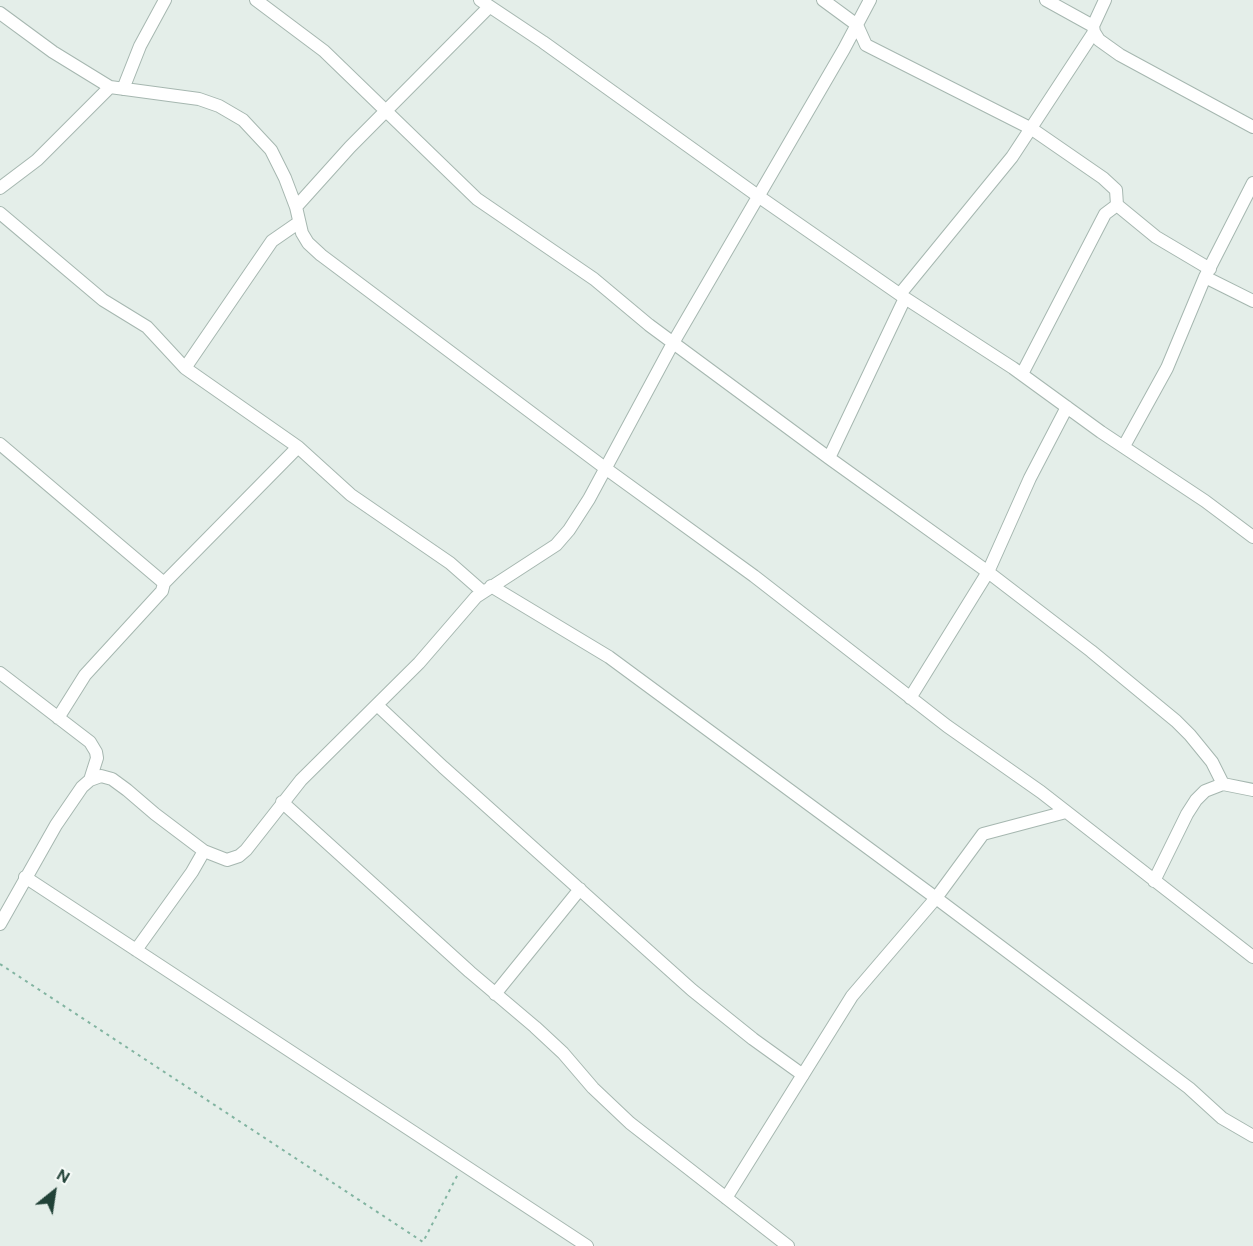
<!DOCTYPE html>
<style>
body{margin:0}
#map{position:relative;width:1253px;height:1246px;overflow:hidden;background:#e4eee9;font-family:"DM Sans",sans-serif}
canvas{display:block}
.north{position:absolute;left:24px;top:1162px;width:60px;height:60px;-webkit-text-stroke:4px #f5faf7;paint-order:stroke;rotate:30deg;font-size:16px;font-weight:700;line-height:24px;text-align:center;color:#214237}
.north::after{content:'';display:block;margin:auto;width:21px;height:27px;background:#214237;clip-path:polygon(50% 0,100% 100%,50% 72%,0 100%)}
</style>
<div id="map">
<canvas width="1253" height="1246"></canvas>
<div class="north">N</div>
</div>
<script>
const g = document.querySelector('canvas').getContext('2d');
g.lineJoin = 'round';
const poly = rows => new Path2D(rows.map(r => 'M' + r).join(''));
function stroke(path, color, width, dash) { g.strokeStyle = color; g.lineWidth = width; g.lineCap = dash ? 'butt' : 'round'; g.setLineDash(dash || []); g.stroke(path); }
const path = poly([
 [0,964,423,1242,458,1174]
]);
const minor = poly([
 [256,0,324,51,477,199,594,279,649,325,829,458,988,572,1091,651,1176,721,1190,735,1212,762,1223,784],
 [480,0,543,42,758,196,905,298,1013,368,1101,432,1205,501,1253,537],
 [823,0,857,25,866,45,1032,129,1103,178,1116,190,1117,205,1156,237,1210,269],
 [1046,0,1093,26],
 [1105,0,1093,26,1094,32,1099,40,1120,55,1253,127],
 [0,13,53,52,110,87,199,99,219,106,243,120,271,150,285,178,296,207,302,233,308,243,321,255,605,468,754,576,947,726,1041,792,1253,957],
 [123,89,140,46,165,0],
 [0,188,37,160,110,87],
 [296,207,350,147,489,7],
 [0,213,103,300,147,327,185,368,272,241,298,223],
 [1205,277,1253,301],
 [900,294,1012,157,1094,32],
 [185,368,298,447,351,495,450,563,483,592],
 [1022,374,1105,214,1117,205],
 [0,444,164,583,162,591,85,675,58,718],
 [1124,446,1167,368,1205,277,1253,183],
 [829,458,905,298],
 [164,583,298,447],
 [491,586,609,657,936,898,1189,1088,1222,1118,1253,1136],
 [0,673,90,742,96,752,97,758,90,780],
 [910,698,988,572,1030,478,1067,407],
 [377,705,443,767,692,990,753,1039,803,1075],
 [282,802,470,972,535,1027,563,1053,593,1088,630,1123,788,1246],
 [25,877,587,1246],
 [1154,881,1187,814,1196,800,1205,791,1223,784,1253,790],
 [0,924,56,825,82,787,90,780,101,776,112,779,127,790,155,814,204,851,227,860,239,856,246,850,301,780,419,663,476,597,556,545,569,530,589,499,673,343,844,49,870,0],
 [136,950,192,872,204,851],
 [495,994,580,889],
 [726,1198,852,996,936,898,983,834,1066,812]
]);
stroke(minor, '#a6b7b0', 14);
stroke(path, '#82b4a1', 2, [3, 4.5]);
stroke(minor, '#fff', 12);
</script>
